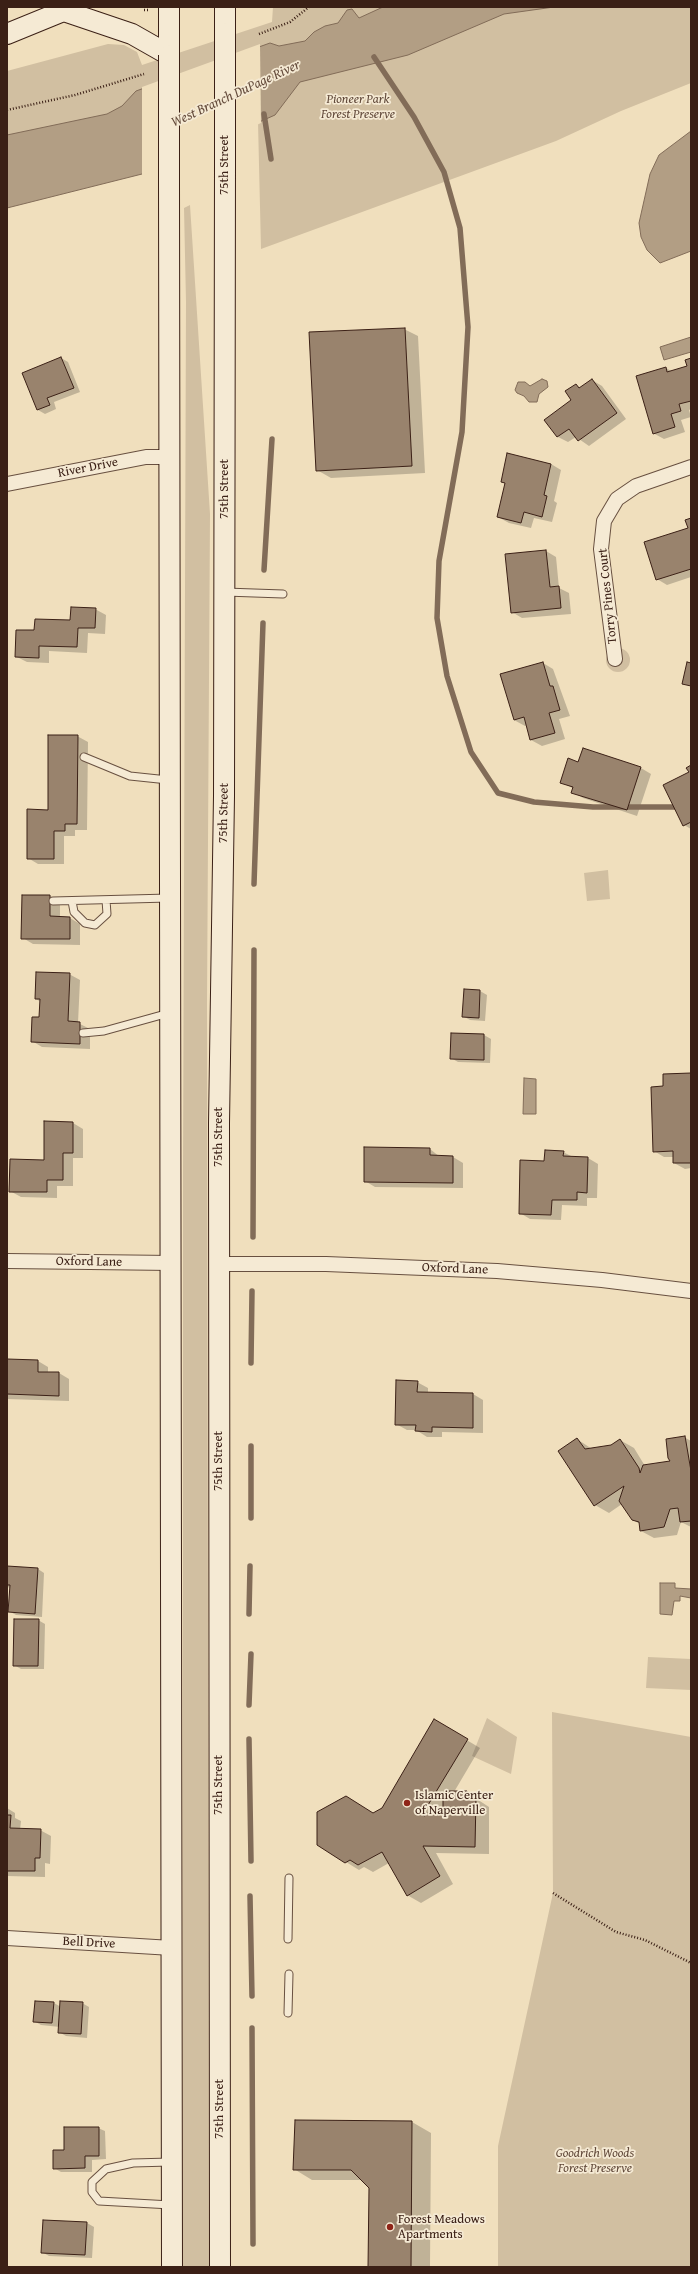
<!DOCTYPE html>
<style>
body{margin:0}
#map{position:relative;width:698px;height:2274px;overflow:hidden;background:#f0dfbd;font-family:"Gentium Book Plus",serif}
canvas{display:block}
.frame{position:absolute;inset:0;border:8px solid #3b2016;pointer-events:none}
</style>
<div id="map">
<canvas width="698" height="2274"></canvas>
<div class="frame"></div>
</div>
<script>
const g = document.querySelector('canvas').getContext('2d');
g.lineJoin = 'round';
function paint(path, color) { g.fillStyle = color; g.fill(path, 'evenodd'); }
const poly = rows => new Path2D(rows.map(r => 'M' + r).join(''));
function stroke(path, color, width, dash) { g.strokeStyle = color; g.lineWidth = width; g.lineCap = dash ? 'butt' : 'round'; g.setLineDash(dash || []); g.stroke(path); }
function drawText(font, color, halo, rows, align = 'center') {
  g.font = font + ' "Gentium Book Plus",serif'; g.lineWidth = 3.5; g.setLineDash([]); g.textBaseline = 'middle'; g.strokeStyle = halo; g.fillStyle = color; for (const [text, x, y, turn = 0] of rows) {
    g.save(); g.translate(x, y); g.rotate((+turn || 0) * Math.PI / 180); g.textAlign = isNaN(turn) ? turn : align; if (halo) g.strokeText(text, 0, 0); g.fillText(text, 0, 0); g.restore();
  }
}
const green = poly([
 [273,7,691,7,691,83,621,111,556,141,261,249,258,122,7,177,7,71,108,44,124,45,137,52,142,65,272,22],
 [190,205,210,514,207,1004,209,2267,183,2267,183,1166,186,302,184,208],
 '606 660a12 12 0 1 1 24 0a12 12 0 1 1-24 0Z',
 [608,870,610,899,587,901,584,873],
 [648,1657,691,1659,691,1690,646,1688],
 [552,1712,691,1737,691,2267,498,2267,498,2146,553,1893],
 [487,1718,517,1737,511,1774,472,1756]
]);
const water = poly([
 [383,7,554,7,504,14,408,55,300,82,275,115,142,174,7,208,7,135,107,114,122,106,136,91,270,43,279,46,305,41,314,32,325,26,338,23,347,10,352,9,359,18,383,7],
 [691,131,691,251,660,263,647,250,641,237,639,223,650,174,659,155,691,131],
 [691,337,691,352,664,360,660,347,691,337],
 [542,379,547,381,548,387,539,394,537,402,529,402,524,396,517,393,515,390,518,382,525,382,530,386,542,379],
 [524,1078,536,1079,536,1114,523,1114,524,1078],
 [660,1583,675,1583,675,1588,691,1589,691,1598,680,1596,680,1601,674,1601,672,1615,660,1614,660,1583]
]);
const pier = poly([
 [260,44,261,123,142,176,142,87]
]);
const shadow = poly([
 [404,329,418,336,425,473,331,478,317,470],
 [61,358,68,362,80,392,54,402,56,409,45,414,38,410,23,374],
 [691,359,691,409,689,410,691,417,681,420,685,432,664,439,653,433,666,368,671,371,689,367],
 [592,380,602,386,626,419,589,446,576,437,568,442,558,437,572,400,576,385,581,388],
 [508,454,551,464,561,470,554,501,557,503,552,522,534,518,531,528,509,523,498,517,506,484,502,481],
 [691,519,691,577,667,585,657,579,689,529],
 [546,551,556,557,559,588,569,593,571,614,522,618,512,612],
 [95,609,106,615,105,634,88,633,87,653,49,651,49,663,27,662,17,657,35,631,71,621],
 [543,663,553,669,570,716,559,719,565,739,542,746,531,740,527,725,525,726,514,720],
 [77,736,88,742,87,830,75,830,75,836,64,836,64,864,38,864,28,858],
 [579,763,641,768,651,774,637,816,583,798,573,792,574,789,561,782],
 [691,766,691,829,684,825],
 [50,896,60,902,60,918,70,918,80,924,80,945,33,944,23,938],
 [69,974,80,980,78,1023,90,1029,90,1049,42,1047,32,1041,40,1018,41,1002,36,999],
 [465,990,480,991,487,995,485,1021,470,1020,463,1016],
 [452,1034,484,1035,491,1039,490,1063,458,1062,451,1058],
 [691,1074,691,1168,685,1169,674,1163,674,1157,664,1157,654,1151,664,1087],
 [73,1123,83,1129,83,1158,73,1158,73,1186,57,1186,57,1198,21,1197,10,1191,45,1161],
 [430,1149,440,1157,453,1157,463,1163,463,1188,375,1187,365,1181],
 [563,1152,573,1157,588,1158,598,1164,597,1198,587,1198,587,1206,562,1205,561,1220,530,1219,520,1213],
 [7,1360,38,1361,48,1367,48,1373,59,1373,69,1379,69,1401,7,1399],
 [417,1382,428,1388,428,1393,473,1394,483,1400,483,1433,442,1432,442,1437,427,1437,416,1430,407,1430,396,1424],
 [684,1437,691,1441,691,1527,681,1522,677,1535,654,1538,641,1531,640,1524,633,1520,622,1504,609,1513,595,1505,577,1439,592,1449,611,1446,620,1440,634,1448,645,1466,672,1461],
 [7,1567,38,1569,44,1573,42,1617,16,1615,9,1611,11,1588,7,1587],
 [38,1620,45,1624,44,1669,21,1669,14,1665],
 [435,1721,480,1748,454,1792,466,1792,489,1807,489,1854,436,1853,453,1884,421,1903,407,1895,389,1863,373,1872,364,1867,359,1870,346,1862,374,1814,382,1809],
 [444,1809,444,1815,441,1815],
 [7,1808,15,1813,15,1818,21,1821,20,1830,40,1830,51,1836,50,1864,45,1863,45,1877,7,1876],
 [54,2003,61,2007,82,2003,89,2007,87,2038,66,2036,59,2032,60,2027,41,2025,34,2021],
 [412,2122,431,2133,430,2267,369,2267,370,2187,363,2180,312,2180,294,2169],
 [98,2128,105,2131,106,2159,92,2160,92,2172,61,2172,54,2168,65,2151],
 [87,2223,94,2227,92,2258,49,2256,42,2252]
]);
const stream = poly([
 [374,57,414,117,444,172,460,228,468,327,462,432,439,561,437,618,447,676,471,752,498,793,534,802,593,807,691,807],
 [264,114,271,159],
 [264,570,272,439],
 [254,884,263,623],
 [253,1237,254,950],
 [251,1363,252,1291],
 [251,1518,251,1446],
 [249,1614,250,1566],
 [249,1705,251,1654],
 [249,1739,251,1861],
 [250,1896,252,1996],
 [252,2028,253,2244]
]);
const building = poly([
 [405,328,412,466,316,471,309,332,405,328],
 [61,357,74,388,47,398,50,405,37,410,22,373,61,357],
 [691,358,691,401,679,404,681,411,671,414,675,427,653,434,636,376,666,367,667,372,687,366,685,360,691,358],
 [592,379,617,413,578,441,569,429,557,437,544,420,571,400,565,391,576,384,579,388,592,379],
 [507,453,551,464,544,495,547,496,542,517,524,512,521,523,497,517,505,483,501,482,507,453],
 [691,518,691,569,656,580,644,542,688,528,685,520,691,518],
 [546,550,550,587,559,586,561,608,511,613,505,554,546,550],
 [71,607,96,608,95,628,78,628,77,647,39,646,39,658,15,657,16,630,34,630,35,619,70,620,71,607],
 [543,662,550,686,553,686,560,710,549,713,555,733,530,740,524,717,514,720,500,674,543,662],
 [687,662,691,663,691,686,682,684,687,662],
 [48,735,78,735,77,824,65,824,65,831,54,831,54,859,27,859,27,809,48,810,48,735],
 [583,748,641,767,627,810,571,793,573,787,560,783,568,758,578,762,583,748],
 [691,765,691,822,683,826,663,785,689,772,686,768,691,765],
 [22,895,50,895,50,916,70,917,70,939,21,939,22,895],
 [36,972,70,973,68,1021,80,1022,80,1044,31,1042,32,1017,39,1017,40,999,35,999,36,972],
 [464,989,480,990,479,1018,462,1017,464,989],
 [451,1033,484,1034,484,1060,450,1059,451,1033],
 [691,1073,691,1163,673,1163,673,1151,653,1152,651,1087,663,1086,663,1074,691,1073],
 [44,1121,73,1122,73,1153,63,1153,63,1180,47,1180,47,1192,9,1192,10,1159,44,1160,44,1121],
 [364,1147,430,1148,430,1155,453,1156,453,1183,364,1182,364,1147],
 [545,1150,564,1151,563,1156,588,1157,587,1193,577,1192,577,1200,552,1200,551,1215,519,1214,520,1160,544,1161,545,1150],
 [7,1359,38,1360,38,1372,59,1372,59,1396,7,1394,7,1359],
 [396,1380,418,1381,417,1392,473,1393,473,1428,432,1427,432,1432,415,1431,416,1425,395,1425,396,1380],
 [685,1436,691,1471,691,1521,680,1522,678,1508,670,1509,664,1527,640,1531,639,1522,632,1520,619,1501,624,1486,594,1506,558,1451,577,1438,585,1449,611,1445,620,1439,639,1468,640,1473,643,1465,670,1461,668,1458,666,1439,685,1436],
 [7,1566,38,1568,35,1614,8,1612,10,1585,7,1585,7,1566],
 [14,1619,39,1619,38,1666,13,1666,14,1619],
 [434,1719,468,1739,422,1815,425,1816,425,1813,443,1814,443,1798,448,1798,448,1791,467,1791,466,1798,476,1798,475,1847,423,1846,440,1876,407,1896,382,1852,358,1865,350,1860,345,1863,317,1845,317,1812,346,1796,373,1813,382,1808,434,1719],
 [7,1815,11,1815,10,1828,41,1829,40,1858,35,1858,35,1871,7,1871,7,1815],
 [35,2001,54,2002,52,2023,33,2022,35,2001],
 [60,2001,83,2002,81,2034,58,2033,60,2001],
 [295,2120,412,2121,411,2267,368,2267,369,2188,351,2170,293,2170,295,2120],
 [64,2127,99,2127,99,2156,85,2156,85,2168,53,2169,53,2150,64,2150,64,2127],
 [43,2220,87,2222,85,2255,41,2253,43,2220]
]);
const path = poly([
 [144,10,150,10],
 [259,34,290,22,309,7],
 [7,110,75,95,144,74],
 [553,1893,616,1932,645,1940,691,1963]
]);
const service = poly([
 [225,592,283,594],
 [84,757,130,776,168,780],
 [53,901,169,898],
 [72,901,74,912,85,923,95,925,107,914,106,900],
 [83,1033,104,1031,169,1013],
 [288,1939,289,1878],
 [288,2013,289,1974],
 [170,2162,133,2163,106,2169,92,2182,92,2192,99,2201,171,2205]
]);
const minor = poly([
 [7,484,146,457,169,457],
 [615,659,601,549,604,521,617,499,636,486,691,467],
 [7,1261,172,1263],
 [219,1264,326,1264,497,1271,602,1280,691,1291],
 [7,1938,172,1948]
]);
const secondary = poly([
 [225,7,225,33],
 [64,11,132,34,169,55,169,7],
 [7,34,73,7],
 [169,183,172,2267],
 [220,2267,219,1123,224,796,225,165]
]);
const secondaryBridge = poly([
 [169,55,169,183],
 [225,165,225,33]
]);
const markers = [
 [407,1803,4,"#8f2418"],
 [390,2227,4,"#8f2418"]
];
const parkNames = [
 ["Pioneer Park",358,100],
 ["Forest Preserve",358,115],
 ["Goodrich Woods",595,2154],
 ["Forest Preserve",595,2169]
];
const streetNames = [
 ["75th Street",225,165,-90],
 ["River Drive",88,468,-11],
 ["75th Street",225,489,-90],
 ["Torry Pines Court",608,596,-96],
 ["75th Street",224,813,-89],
 ["75th Street",219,1137,-90],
 ["Oxford Lane",89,1262,1],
 ["Oxford Lane",455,1269,2],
 ["75th Street",219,1461,-90],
 ["75th Street",219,1785,-90],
 ["Bell Drive",89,1943,3],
 ["75th Street",220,2109,-90]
];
const poiNames = [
 ["Islamic Center",415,1796],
 ["of Naperville",415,1811],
 ["Forest Meadows",398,2220],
 ["Apartments",398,2235]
];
const waterNames = [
 ["West Branch DuPage River",236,94,-25]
];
paint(green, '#d1bfa1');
paint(water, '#b29e84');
stroke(water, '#826c58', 1);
paint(pier, '#f0dfbd');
paint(shadow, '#0003');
stroke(stream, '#826c58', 5.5);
paint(building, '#99836d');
stroke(building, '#3b2016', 1);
stroke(service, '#685040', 9);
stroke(minor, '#685040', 16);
stroke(secondary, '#3b2016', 22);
stroke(path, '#3b2016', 2.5, [1, 2]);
stroke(service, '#f5ead4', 7);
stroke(minor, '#f5ead4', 14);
stroke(secondary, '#f5ead4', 20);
stroke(secondaryBridge, '#3b2016', 22, []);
stroke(secondaryBridge, '#f5ead4', 20);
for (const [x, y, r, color] of markers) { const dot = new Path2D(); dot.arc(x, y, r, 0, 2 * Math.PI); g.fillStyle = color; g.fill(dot); stroke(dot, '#f5ead4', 1.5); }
drawText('italic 13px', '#604839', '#f5ead4', parkNames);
drawText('13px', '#3b2016', '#f5ead4', streetNames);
drawText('13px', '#3b2016', '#f5ead4', poiNames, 'left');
drawText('italic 14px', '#654c3c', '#f5ead4', waterNames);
</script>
